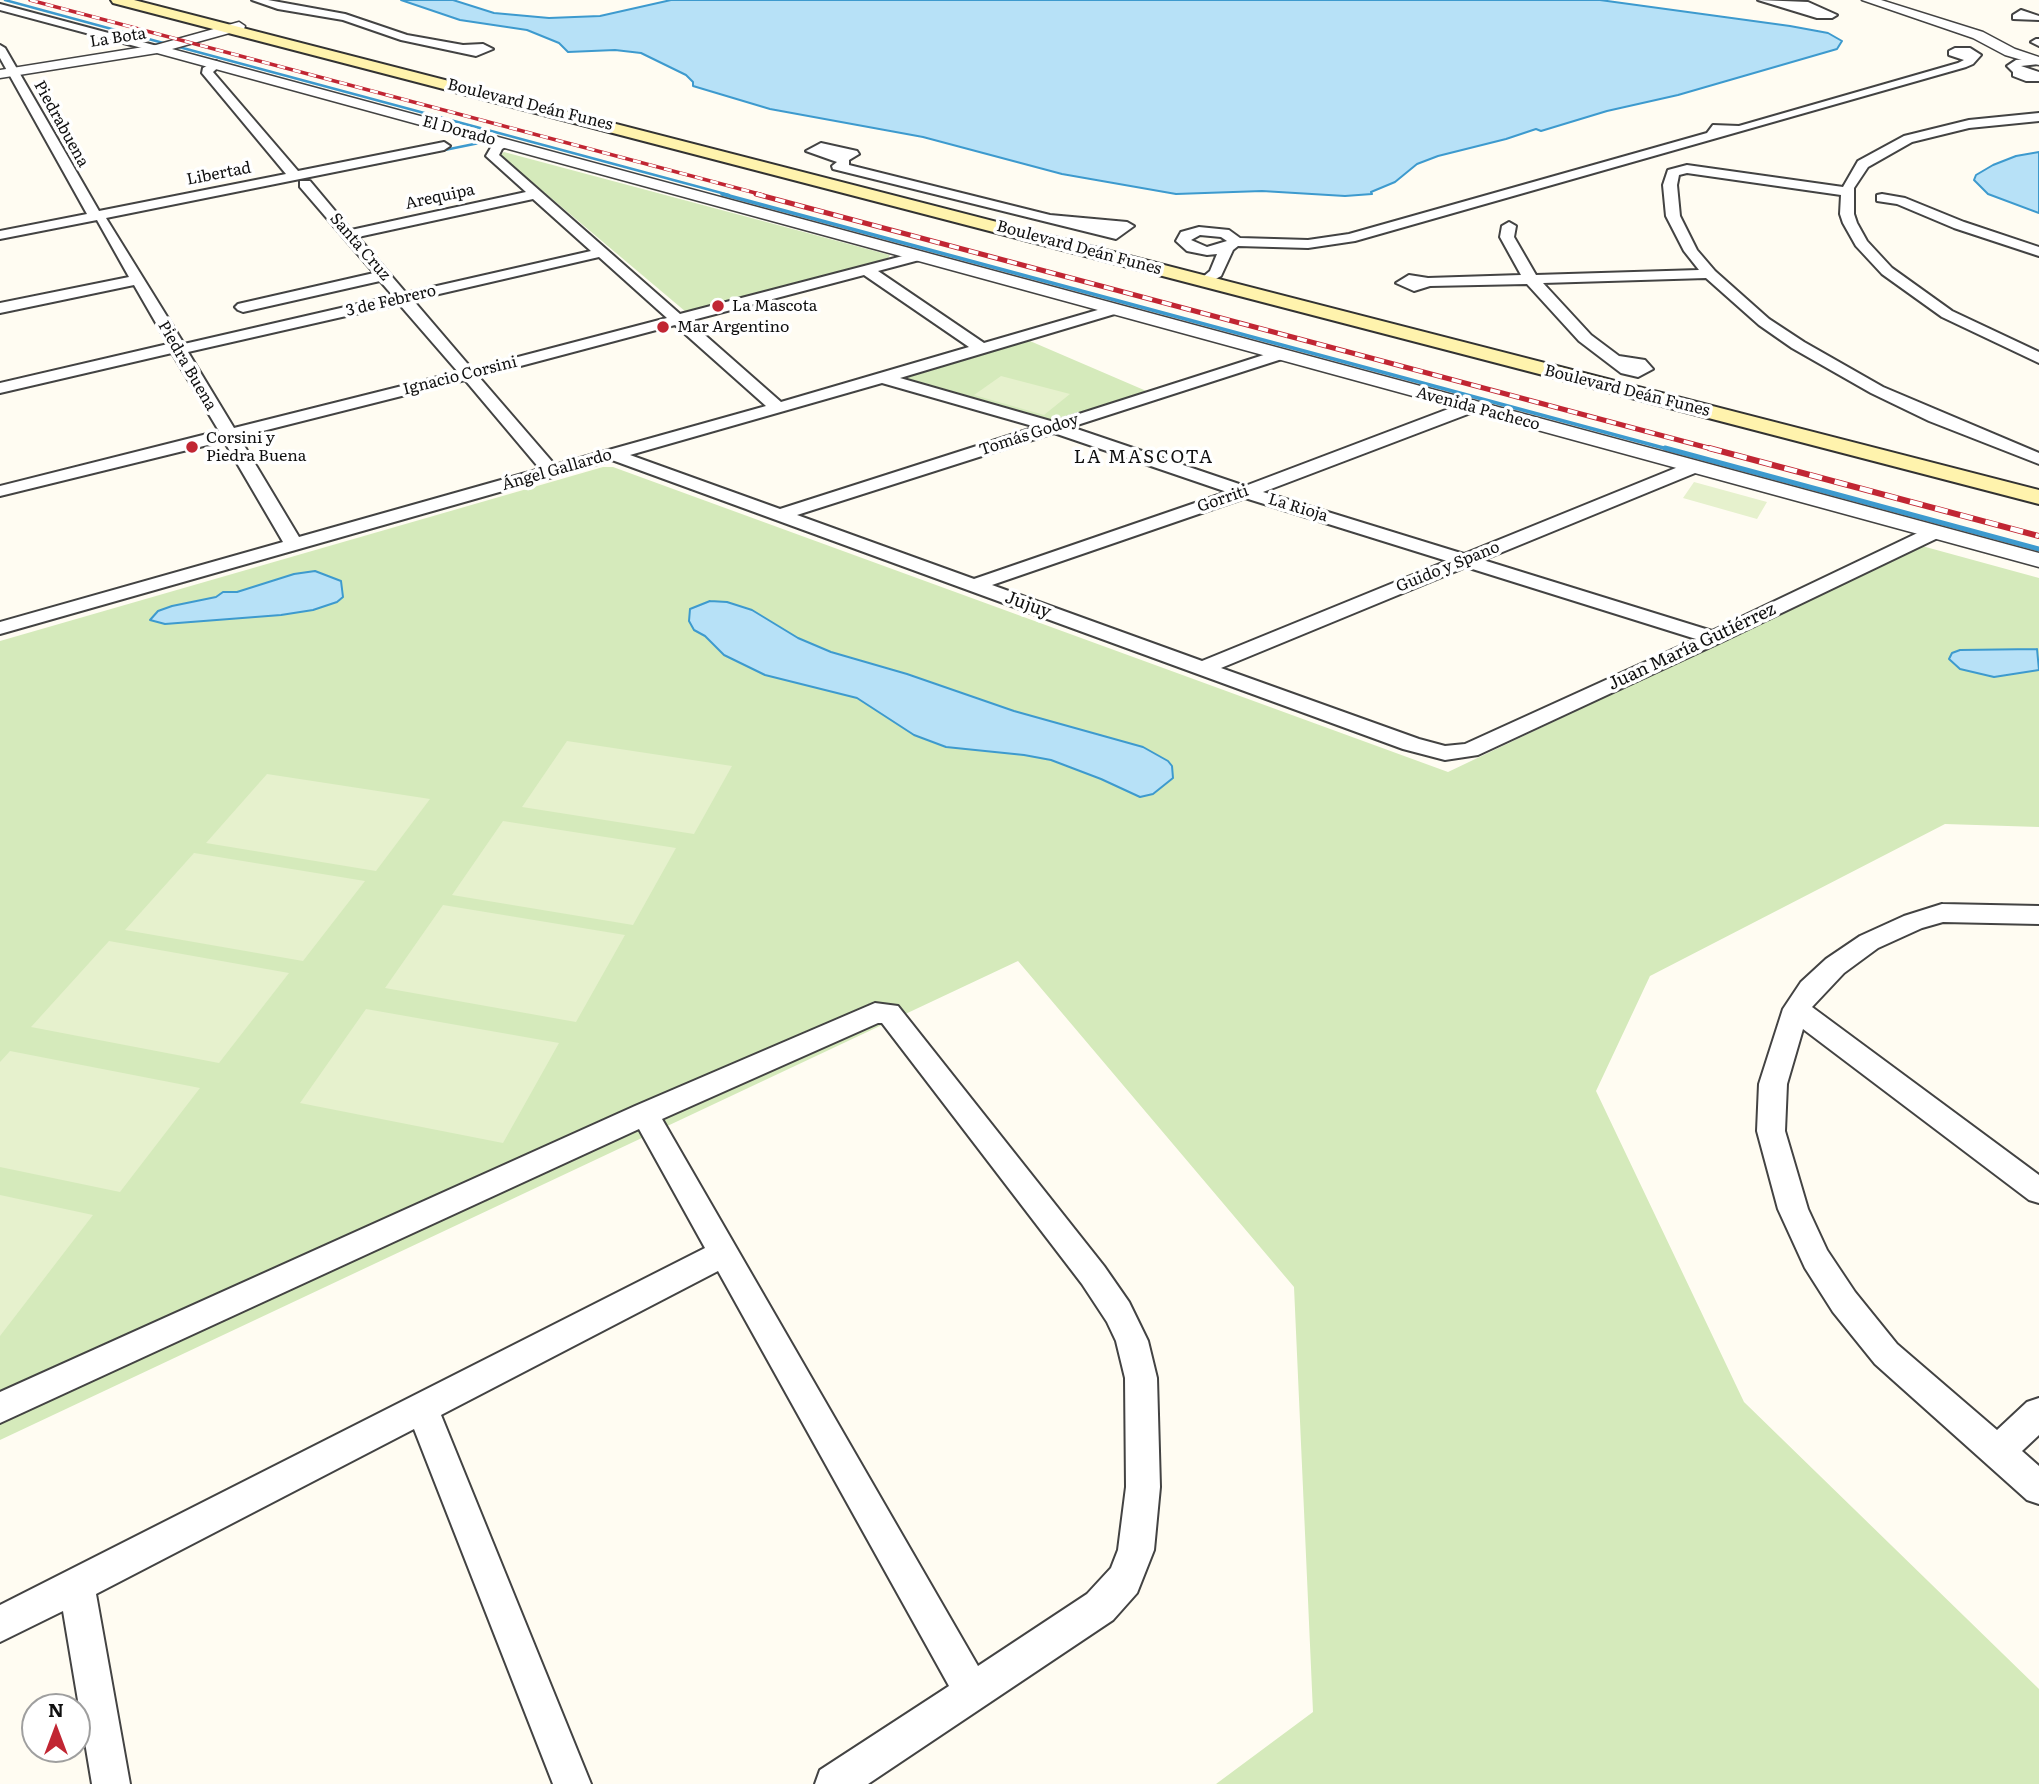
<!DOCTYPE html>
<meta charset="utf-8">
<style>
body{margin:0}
#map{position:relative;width:2039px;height:1784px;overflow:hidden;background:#fffcf2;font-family:Literata,serif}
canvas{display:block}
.north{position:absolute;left:21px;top:1693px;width:70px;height:70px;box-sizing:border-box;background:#fff;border:2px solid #9f9f9f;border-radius:50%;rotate:0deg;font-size:19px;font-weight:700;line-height:28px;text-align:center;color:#101010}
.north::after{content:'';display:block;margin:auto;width:24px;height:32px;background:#c12633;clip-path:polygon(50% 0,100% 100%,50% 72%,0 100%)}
</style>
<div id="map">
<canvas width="2039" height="1784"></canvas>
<div class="north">N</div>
</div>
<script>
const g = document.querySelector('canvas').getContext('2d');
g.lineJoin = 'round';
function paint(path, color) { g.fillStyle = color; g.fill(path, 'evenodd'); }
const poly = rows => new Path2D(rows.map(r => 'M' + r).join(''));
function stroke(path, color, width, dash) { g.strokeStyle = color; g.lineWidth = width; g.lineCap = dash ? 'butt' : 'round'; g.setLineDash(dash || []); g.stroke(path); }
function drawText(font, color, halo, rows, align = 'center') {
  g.font = font + ' Literata,serif'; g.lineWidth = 7; g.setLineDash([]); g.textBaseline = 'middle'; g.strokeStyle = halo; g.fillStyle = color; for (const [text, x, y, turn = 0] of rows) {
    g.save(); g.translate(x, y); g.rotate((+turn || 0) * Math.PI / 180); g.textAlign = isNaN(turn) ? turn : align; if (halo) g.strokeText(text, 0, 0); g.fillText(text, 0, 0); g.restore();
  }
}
const green = poly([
 [504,152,890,255,887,260,686,312,500,155],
 [1023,338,1151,393,1054,425,892,377],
 [603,467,613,467,1448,772,1922,546,2039,578,2039,827,1945,824,1650,976,1596,1091,1744,1402,2039,1689,2039,1784,1216,1784,1313,1712,1294,1287,1018,961,0,1440,0,641]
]);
const pitch = poly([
 [1001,376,1070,394,1044,415,974,395],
 [1694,482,1767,502,1757,519,1683,498],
 [567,741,732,766,694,834,522,807],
 [267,774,430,799,376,871,206,843],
 [503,821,676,848,633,925,452,895],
 [194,853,365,881,303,961,125,930],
 [443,905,625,935,576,1022,385,988],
 [109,941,289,973,219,1063,31,1027],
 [366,1009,559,1043,503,1143,300,1103],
 [10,1051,200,1088,120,1192,0,1167,0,1062],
 [0,1195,93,1215,0,1336]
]);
const water = poly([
 [401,0,453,0,494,13,549,18,600,16,671,0,1600,0,1790,26,1828,33,1842,41,1837,49,1678,95,1607,111,1541,131,1536,129,1506,139,1438,156,1417,164,1395,182,1371,192,1372,194,1345,196,1262,191,1176,194,1062,174,923,137,770,109,693,86,693,82,686,75,641,53,615,50,568,52,559,43,527,30,460,20,401,0],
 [2039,152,2039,213,1988,194,1974,180,1976,175,1993,165,2016,156,2039,152],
 [315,571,341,581,343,597,337,602,313,610,281,615,165,624,150,620,158,611,172,606,216,597,223,592,237,592,294,574,315,571],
 [710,601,727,602,752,610,798,638,831,652,907,674,1014,711,1143,747,1168,761,1172,766,1173,778,1153,794,1140,797,1101,779,1051,760,1024,755,946,747,914,735,857,698,765,675,724,655,705,636,694,630,689,621,690,609,710,601],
 [2037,649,2039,670,1994,677,1960,669,1949,659,1952,653,1960,650,2037,649]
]);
const streamFar2 = poly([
 [5,0,167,44],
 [179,47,729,195],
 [376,164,479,143]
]);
const streamFar1 = poly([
 [722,194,1671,450]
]);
const stream = poly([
 [1665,448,2039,549]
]);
const minor = poly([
 [252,0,268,0,345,14,407,35,463,45,483,44,493,49,476,56,401,40,343,20,278,9,252,0],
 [1758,0,1808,2,1837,15,1832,18,1817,18,1758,0],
 [0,4,161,47,162,49,157,52,0,10,0,4],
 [2021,10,2039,16,2039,20,2013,19,2013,15,2021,10],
 [2036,39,2039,39,2039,46,2031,42,2036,39],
 [0,45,5,48,99,211,286,174,202,73,203,68,216,61,222,64,213,72,298,171,444,142,450,146,444,150,106,218,184,344,393,296,380,281,243,312,238,310,235,307,238,304,374,273,300,187,300,181,310,181,351,230,526,192,486,156,493,144,505,140,511,144,502,149,499,155,680,314,918,252,923,253,923,259,878,271,984,343,1108,307,1118,307,1121,310,1118,313,900,378,1054,422,1273,352,1285,352,1287,355,1285,358,1071,427,1245,486,1464,403,1476,403,1478,407,1476,411,1263,492,1464,554,1688,463,1700,463,1703,467,1700,471,1483,560,1712,631,1928,528,1935,526,1944,532,1942,536,1721,642,1478,755,1445,760,1403,749,612,460,0,634,0,622,283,542,224,441,0,496,0,486,219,431,172,353,0,393,0,383,168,344,134,285,0,313,0,303,129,277,97,220,0,239,0,231,87,214,0,58,0,45],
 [533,199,591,251,406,293,358,237,533,199],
 [599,257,667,318,472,369,413,300,599,257],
 [864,275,969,347,781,402,689,321,864,275],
 [399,304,458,372,234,428,188,352,399,304],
 [675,325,766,406,555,465,479,377,675,325],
 [465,380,540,469,299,537,239,437,465,380],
 [882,383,1036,427,780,509,630,455,882,383],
 [1054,433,1227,492,974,579,797,515,1054,433],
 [1245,498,1447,561,1202,661,992,585,1245,498],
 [1466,567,1696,639,1465,744,1445,746,1419,739,1221,668,1466,567],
 [1970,48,1981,55,1973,64,1966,67,1355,241,1308,248,1238,246,1233,250,1221,276,1205,285,1198,281,1210,271,1217,254,1207,255,1187,251,1176,241,1181,232,1199,227,1229,230,1240,238,1308,240,1349,234,1707,133,1713,125,1739,126,1958,63,1964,60,1949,55,1949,51,1955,48,1970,48],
 [1200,235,1221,237,1227,241,1207,247,1191,240,1200,235],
 [2039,58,2039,64,2021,66,2039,72,2039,81,2026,81,2013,76,2013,72,2007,66,2016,60,2039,58],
 [2039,113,2039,121,1969,128,1912,142,1868,167,1854,188,1854,214,1857,223,1867,241,1892,268,1952,311,2039,352,2039,363,1942,317,1882,274,1856,246,1843,223,1840,214,1841,195,1687,173,1679,175,1677,185,1680,216,1697,250,1715,271,1769,319,1804,342,1883,387,2039,453,2039,464,1929,421,1871,393,1792,348,1759,325,1706,278,1543,283,1591,335,1619,356,1645,360,1653,369,1638,377,1621,373,1579,341,1527,284,1430,286,1414,291,1396,283,1409,275,1428,278,1521,275,1500,237,1502,226,1509,222,1516,226,1514,237,1536,275,1699,270,1684,251,1666,216,1663,185,1668,170,1687,165,1843,187,1858,161,1904,136,1969,120,2039,113],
 [821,143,857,151,859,154,849,160,849,165,1050,215,1127,222,1134,226,1116,239,833,169,832,166,837,162,806,151,821,143],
 [1882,194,1905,198,1964,222,2039,247,2039,256,1954,228,1897,204,1877,201,1877,195,1882,194],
 [1942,904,2039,906,2039,924,1943,922,1922,928,1878,948,1844,973,1812,1007,2039,1175,2039,1203,2029,1200,1803,1029,1787,1084,1785,1131,1808,1209,1827,1250,1855,1292,1897,1344,1997,1430,2027,1402,2039,1398,2039,1435,2022,1451,2039,1466,2039,1504,2027,1500,1875,1364,1833,1312,1805,1268,1778,1209,1757,1131,1759,1084,1783,1009,1801,982,1826,959,1860,936,1904,916,1942,904],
 [875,1003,898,1006,1104,1266,1129,1302,1148,1341,1157,1378,1160,1487,1154,1550,1137,1593,1113,1620,868,1784,815,1784,820,1770,949,1686,718,1271,441,1415,591,1784,553,1784,414,1429,96,1594,130,1784,92,1784,63,1611,0,1642,0,1605,705,1248,639,1129,0,1423,0,1392,635,1106,875,1003],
 [878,1023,882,1023,1082,1284,1107,1322,1116,1341,1125,1378,1126,1487,1118,1550,1111,1568,1087,1594,978,1666,662,1119,878,1023]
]);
const tertiary = poly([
 [1862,0,1881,0,1983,32,2015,49,2039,57,2039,65,2005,55,1973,38,1862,0],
 [239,22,245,26,244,29,172,49,2039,553,2039,567,157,53,0,78,0,70,156,45,239,22]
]);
const secondary = poly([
 [111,0,134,0,2039,490,2039,504,113,3,111,0]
]);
const railFar2 = poly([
 [30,0,763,195]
]);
const railFar1 = poly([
 [756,194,1716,450]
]);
const rail = poly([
 [1709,448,2039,536]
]);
const markers = [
 [718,306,7,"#c12633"],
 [663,327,7,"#c12633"],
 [192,447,7,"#c12633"]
];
const farStreetnames = [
 ["La Bota",118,38,-9],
 ["Boulevard Deán Funes",530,105,14],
 ["Piedrabuena",61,124,61],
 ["El Dorado",459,131,15],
 ["Libertad",219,174,-11],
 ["Arequipa",440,197,-12],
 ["Santa Cruz",360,247,49],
 ["Boulevard Deán Funes",1079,248,15],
 ["3 de Febrero",391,301,-13],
 ["Piedra Buena",187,366,60],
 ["Ignacio Corsini",460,376,-14],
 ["Boulevard Deán Funes",1627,391,14],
 ["Avenida Pacheco",1478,409,15],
 ["Tomás Godoy",1029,435,-18],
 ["Ángel Gallardo",557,470,-16],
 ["Gorriti",1223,499,-19],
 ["La Rioja",1298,508,17],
 ["Guido y Spano",1448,567,-22]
];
const farPoinames = [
 ["La Mascota",732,306],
 ["Mar Argentino",677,327],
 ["Corsini y",206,438],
 ["Piedra Buena",206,456]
];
const farQuarternames = [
 ["LA MASCOTA",1144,458]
];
const streetNames = [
 ["Jujuy",1028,605,20],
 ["Juan María Gutiérrez",1692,647,-25]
];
paint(green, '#d5eabb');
paint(pitch, '#e6f1cd');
paint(water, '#b7e1f7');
stroke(water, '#3d9ace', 2);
stroke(streamFar2, '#3d9ace', 2.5);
stroke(streamFar1, '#3d9ace', 3.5);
stroke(stream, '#3d9ace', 5);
stroke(minor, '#434343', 4);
stroke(tertiary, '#434343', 3);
stroke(secondary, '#323232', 4);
paint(minor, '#fff');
paint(tertiary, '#fff');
paint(secondary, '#fff3ad');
stroke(railFar2, '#c12633', 3.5);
stroke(railFar1, '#c12633', 5);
stroke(rail, '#c12633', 6);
stroke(railFar2, '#fff', 2.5, [8]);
stroke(railFar1, '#fff', 3.5, [10]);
stroke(rail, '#fff', 4.5, [13]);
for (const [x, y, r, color] of markers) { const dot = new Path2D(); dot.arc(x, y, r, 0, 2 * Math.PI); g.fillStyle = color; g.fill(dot); stroke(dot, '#fff', 2.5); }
drawText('16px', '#101010', '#fff', farStreetnames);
drawText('16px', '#101010', '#fff', farPoinames, 'left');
g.letterSpacing = '2px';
drawText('18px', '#101010', '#fff', farQuarternames);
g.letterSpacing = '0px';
drawText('18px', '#101010', '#fff', streetNames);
</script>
